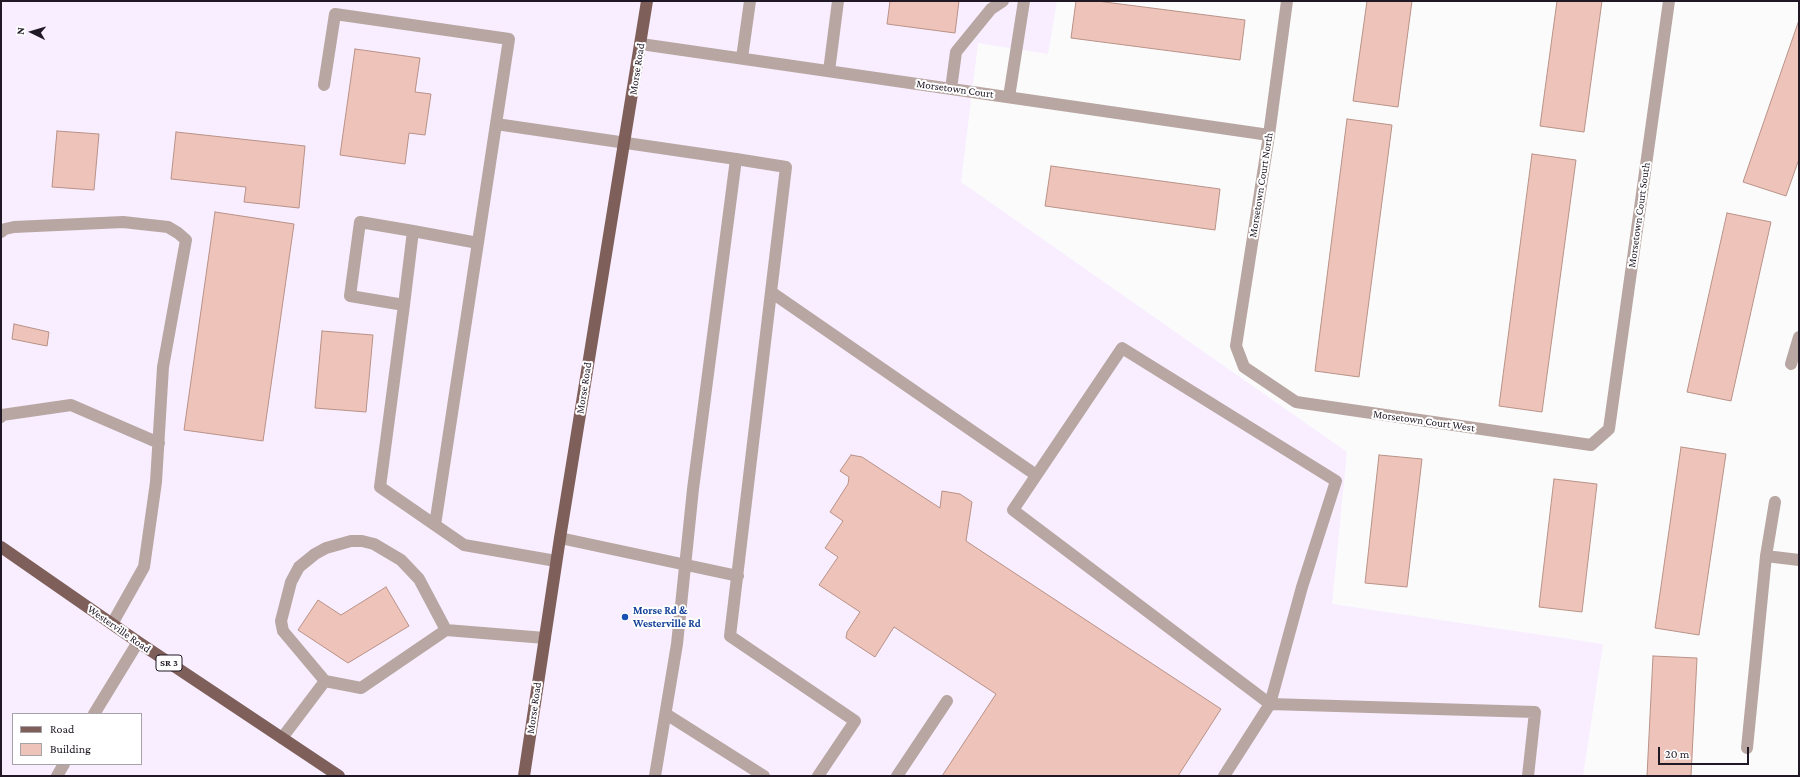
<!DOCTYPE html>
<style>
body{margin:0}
#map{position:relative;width:1800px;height:777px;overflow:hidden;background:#fbfbfb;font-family:"Crimson Pro",serif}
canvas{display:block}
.frame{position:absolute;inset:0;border:2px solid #201925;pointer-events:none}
.legend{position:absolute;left:12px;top:713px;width:130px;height:52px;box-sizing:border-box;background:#fff;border:1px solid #a6a3a8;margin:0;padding:5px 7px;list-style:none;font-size:12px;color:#201925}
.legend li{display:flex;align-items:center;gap:8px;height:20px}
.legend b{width:20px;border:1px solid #a6a3a8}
.north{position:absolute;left:12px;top:12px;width:40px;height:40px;-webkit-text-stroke:3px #fff;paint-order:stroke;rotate:275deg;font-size:11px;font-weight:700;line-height:16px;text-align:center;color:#201925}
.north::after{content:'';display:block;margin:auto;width:14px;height:18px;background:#201925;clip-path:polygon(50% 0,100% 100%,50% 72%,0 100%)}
.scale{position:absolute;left:1658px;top:747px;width:91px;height:18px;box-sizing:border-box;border:2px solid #201925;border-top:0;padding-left:5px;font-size:12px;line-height:14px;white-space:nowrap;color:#201925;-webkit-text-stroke:3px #fff;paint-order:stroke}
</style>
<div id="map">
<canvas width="1800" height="777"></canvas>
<div class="frame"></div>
<ul class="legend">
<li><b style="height:5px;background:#7f5f5a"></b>Road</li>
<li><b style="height:11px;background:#eec4ba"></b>Building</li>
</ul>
<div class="north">N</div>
<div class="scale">20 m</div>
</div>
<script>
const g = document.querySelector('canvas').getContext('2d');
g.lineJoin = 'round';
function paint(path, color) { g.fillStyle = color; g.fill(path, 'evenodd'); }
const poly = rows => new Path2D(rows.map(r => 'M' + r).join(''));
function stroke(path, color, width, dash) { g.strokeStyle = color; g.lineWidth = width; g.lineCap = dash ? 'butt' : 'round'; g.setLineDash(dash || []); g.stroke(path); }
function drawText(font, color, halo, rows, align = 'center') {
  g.font = font + ' "Crimson Pro",serif'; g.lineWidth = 4; g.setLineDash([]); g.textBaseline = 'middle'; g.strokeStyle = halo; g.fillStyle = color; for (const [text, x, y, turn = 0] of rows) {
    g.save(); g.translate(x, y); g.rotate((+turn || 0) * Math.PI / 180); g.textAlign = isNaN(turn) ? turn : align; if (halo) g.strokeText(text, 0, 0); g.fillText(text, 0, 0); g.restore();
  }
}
const built = poly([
 [1,1,1057,1,1048,54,978,43,961,182,1347,452,1332,604,1603,644,1583,776,1,776],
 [13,714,141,714,141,764,13,764]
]);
const building = poly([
 [890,1,959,1,955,33,887,24,890,1],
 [1076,1,1097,1,1245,20,1240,60,1071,38,1076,1],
 [1367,1,1412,1,1398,107,1353,101,1367,1],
 [1557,1,1602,1,1584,132,1540,126,1557,1],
 [1799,20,1799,159,1786,196,1743,182,1799,20],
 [355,49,420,58,415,92,431,94,425,135,409,133,405,164,340,155,355,49],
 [1347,119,1392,125,1359,377,1315,371,1347,119],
 [57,131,99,134,94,190,52,187,57,131],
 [176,132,305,146,299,208,244,202,246,187,171,179,176,132],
 [1532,154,1576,160,1542,412,1499,406,1532,154],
 [1051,166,1220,189,1215,230,1045,206,1051,166],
 [215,212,294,224,263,441,184,430,215,212],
 [1727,213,1771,222,1731,401,1687,392,1727,213],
 [14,324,49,332,47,346,12,339,14,324],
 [322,331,373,335,366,412,315,408,322,331],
 [1681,447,1726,454,1699,635,1655,628,1681,447],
 [851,455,862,457,940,508,942,491,960,494,972,502,966,541,1221,709,1178,776,942,776,996,694,894,627,875,657,846,638,847,632,860,612,819,585,838,557,825,548,843,521,830,512,848,484,849,477,840,471,851,455],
 [1379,455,1422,459,1407,587,1365,583,1379,455],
 [1554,479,1597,484,1582,612,1539,607,1554,479],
 [386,587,409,626,348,663,298,630,318,600,341,615,386,587],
 [1653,656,1697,658,1691,776,1647,776,1653,656]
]);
const minor = poly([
 [1287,1,1269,135,1236,346,1244,367,1296,402,1591,445,1609,429,1669,1],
 [641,44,1269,135],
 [742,58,750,1],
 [829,71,838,1],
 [324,85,335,14,509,39,496,124],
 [951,89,956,52,991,9,1003,1],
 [1009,97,1024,1],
 [736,159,786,167,771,292],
 [413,231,478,243],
 [1,232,5,229,14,227,123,222,168,227,178,233,186,240,163,367,156,482,144,567,112,624],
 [404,305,350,296,360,222,413,231,404,305,380,487,435,525,496,124,736,159,693,489,677,644,655,776],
 [1791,364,1799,337],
 [1,417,2,415,71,405,159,443],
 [435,525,464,545,556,561],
 [560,538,738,576],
 [1766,556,1799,560],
 [325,681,283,631,281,621,291,582,299,567,315,554,326,548,351,541,362,541,374,544,401,560,419,579,446,630],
 [94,714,138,642],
 [666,714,764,776],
 [282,738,325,681,361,688,446,630,545,638],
 [1747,748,1766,556,1775,502],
 [57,776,64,764],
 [818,776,855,721,730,636,771,292,1036,475],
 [897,776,947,701],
 [1224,776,1270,704,1302,587,1336,481,1122,348,1013,510,1270,704,1535,712,1528,776]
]);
const major = poly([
 [1,547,138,642,339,776],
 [524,776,560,538,647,1]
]);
const markers = [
 [625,617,4,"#1a4fb4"]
];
const shields = [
 [169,663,26]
];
const shieldNames = [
 ["SR 3",169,663]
];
const streetNames = [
 ["Morse Road",637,69,-81],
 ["Morsetown Court",955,89,8],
 ["Morsetown Court North",1261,185,-81],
 ["Morsetown Court South",1639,215,-82],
 ["Morse Road",584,388,-81],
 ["Morsetown Court West",1424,421,8],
 ["Westerville Road",119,629,35],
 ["Morse Road",534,708,-82]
];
const transitNames = [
 ["Morse Rd &",633,611],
 ["Westerville Rd",633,624]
];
paint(built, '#f8eeff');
paint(building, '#eec4ba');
stroke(building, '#b99288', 1);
stroke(minor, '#b8a6a2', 12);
stroke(major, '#7f5f5a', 12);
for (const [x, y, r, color] of markers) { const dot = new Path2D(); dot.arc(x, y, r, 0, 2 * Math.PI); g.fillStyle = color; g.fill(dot); stroke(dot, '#fff', 1.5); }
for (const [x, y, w] of shields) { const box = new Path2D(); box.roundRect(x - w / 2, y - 8, w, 16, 3); g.fillStyle = '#fff'; g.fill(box); stroke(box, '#201925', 1); }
drawText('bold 10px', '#201925', null, shieldNames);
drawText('11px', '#201925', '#fff', streetNames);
drawText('bold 11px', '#164399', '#fff', transitNames, 'left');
</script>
